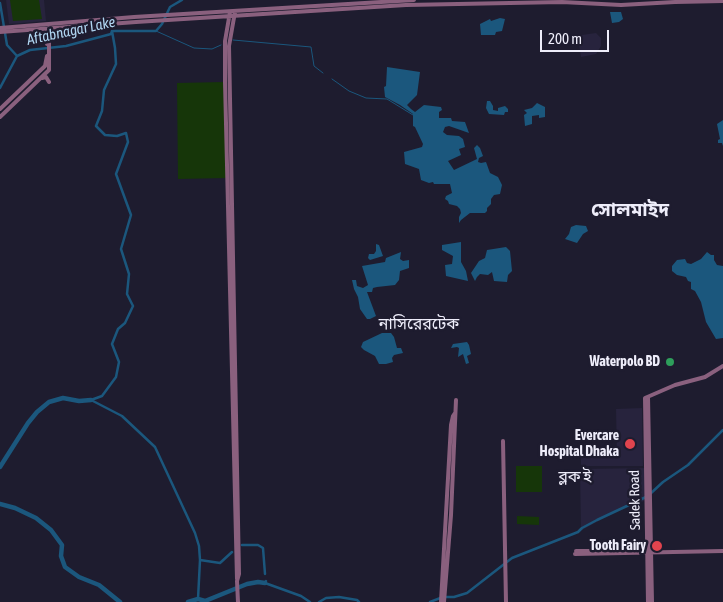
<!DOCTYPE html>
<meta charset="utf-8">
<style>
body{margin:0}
#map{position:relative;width:723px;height:602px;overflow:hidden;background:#1e1c2f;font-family:"Asap Condensed",sans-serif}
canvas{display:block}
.scale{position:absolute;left:540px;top:30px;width:69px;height:22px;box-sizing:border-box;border:2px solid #eeedfa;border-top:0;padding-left:6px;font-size:15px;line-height:18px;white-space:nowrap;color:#eeedfa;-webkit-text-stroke:4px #1e1c2f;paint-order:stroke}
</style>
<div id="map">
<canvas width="723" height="602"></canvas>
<div class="scale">200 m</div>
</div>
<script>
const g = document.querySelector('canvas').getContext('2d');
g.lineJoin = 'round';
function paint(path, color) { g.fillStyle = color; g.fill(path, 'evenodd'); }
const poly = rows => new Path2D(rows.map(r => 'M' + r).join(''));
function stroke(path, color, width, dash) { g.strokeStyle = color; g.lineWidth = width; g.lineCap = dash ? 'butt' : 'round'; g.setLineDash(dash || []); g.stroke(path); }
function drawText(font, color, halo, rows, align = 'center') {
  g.font = font + ' "Asap Condensed","Noto Sans Bengali",sans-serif'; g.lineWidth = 5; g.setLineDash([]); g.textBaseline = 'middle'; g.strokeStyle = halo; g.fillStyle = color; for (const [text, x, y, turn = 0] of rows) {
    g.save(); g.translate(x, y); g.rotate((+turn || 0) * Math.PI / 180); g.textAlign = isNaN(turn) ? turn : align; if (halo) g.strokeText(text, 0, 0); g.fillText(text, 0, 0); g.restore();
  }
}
const built = poly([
 [6,0,44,0,46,21,9,24],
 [596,33,601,38,601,46,596,54,581,57,578,38,582,35],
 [642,408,643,466,581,466,581,458,617,457,616,409],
 [649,468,650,496,644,501,611,514,582,530,581,529,580,469]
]);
const green = poly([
 [10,0,39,0,42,19,13,21],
 [225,82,227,178,178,179,177,83],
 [516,466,542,466,542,492,516,492],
 [517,516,539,517,539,525,517,524]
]);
const water = poly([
 [610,12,621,12,623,19,619,22,612,23],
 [500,18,505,19,502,31,496,32,495,35,481,35,480,24,490,19,491,21],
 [387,67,420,72,417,95,407,105,411,109,415,112,424,105,441,107,442,110,439,112,439,118,451,118,452,121,465,122,469,133,449,126,445,127,443,132,447,135,459,136,463,139,465,147,459,149,461,155,448,161,454,170,477,159,474,148,477,145,480,148,483,156,479,158,478,162,481,163,486,162,490,173,498,177,502,185,500,194,494,195,491,199,491,204,487,208,487,211,485,213,470,213,461,220,459,223,459,217,461,213,460,209,457,206,449,204,448,201,445,199,446,196,452,193,450,184,434,184,433,182,429,183,421,180,419,169,405,164,404,152,422,147,423,144,415,127,413,126,413,114,400,105,385,97,384,87,386,86],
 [487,101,490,101,493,106,493,110,498,111,498,108,505,106,508,109,508,112,505,112,504,115,489,114,486,108],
 [537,103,545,107,545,117,539,118,539,115,532,116,532,124,525,126,524,115,527,113,524,110,532,108],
 [723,120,723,146,722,143,718,143,718,140,720,139,717,124],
 [576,225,586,226,588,231,583,234,577,243,565,239,569,234,571,227],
 [461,242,461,262,466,271,468,281,446,276,445,265,452,264,453,256,442,250,442,245],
 [376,244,379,245,383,256,370,260,368,258,369,254,374,254,376,251],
 [506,247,510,251,512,271,508,275,507,282,494,281,492,272,488,275,480,274,477,277,475,281,471,273,479,261,485,258,487,250],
 [401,252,400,259,403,261,409,260,409,268,400,271,399,280,395,285,377,287,373,288,372,292,367,292,376,316,370,319,367,319,360,309,358,297,354,289,352,280,356,280,357,286,363,288,368,285,362,266,385,262,386,258],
 [707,252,711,255,714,255,714,260,717,265,723,266,723,338,716,339,706,322,701,302,695,291,691,289,691,282,688,281,686,277,677,275,672,271,672,266,677,260,685,259,687,263,691,264,701,259],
 [382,333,391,333,394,337,397,348,401,348,403,353,394,355,392,358,393,362,386,364,379,364,375,356,364,350,361,347,363,342],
 [467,342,469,345,471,354,467,356,469,363,466,364,463,354,458,357,459,348,457,347,451,348,453,344]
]);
const stream = poly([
 [156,31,194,48,212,49,221,45],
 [233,40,311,47,314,66,323,73],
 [332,79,349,91,366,98,387,99,413,115]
]);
const canal = poly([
 [0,3,7,45,17,56],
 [112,31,115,48,116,64,104,90,102,111,96,126,105,135,117,136,126,133,128,142,116,174,131,215,121,249,129,274,127,294,133,306,125,323,118,329,112,344,119,362,116,377,102,396,91,400,122,416,155,447,195,533,199,546,200,560,220,563,232,552],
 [0,88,17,56,30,50,66,46,111,34,112,31,156,31,162,24,170,7,182,0],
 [650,494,663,482,688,465,723,430],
 [242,545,258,545,263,548,265,574],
 [266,581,265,583,301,596,310,602],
 [198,599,200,560],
 [319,602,326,598,339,597,357,600,359,602],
 [430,602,443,597,454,597,467,593,512,558,578,532,582,528,597,520,646,497]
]);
const river = poly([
 [0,467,28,423,37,412,49,402,63,398,79,401,91,400],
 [0,504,15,508,36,518,51,530,62,545,61,556,65,567,79,577,99,585,120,602],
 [188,602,198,599,205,601,247,584,258,582,265,583]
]);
const secondary = poly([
 [230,12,225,41,225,82,237,579],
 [235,12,229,46,239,574,237,581,238,602],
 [0,28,134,17,414,0],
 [47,29,47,44],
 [0,32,136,22,406,5,562,2,621,5,675,2,723,1],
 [42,78,46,77,49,82],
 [0,109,45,66,47,56],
 [0,117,49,70,49,28],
 [648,397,652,602],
 [503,441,506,602],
 [576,551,649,551],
 [575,554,723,551],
 [441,602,451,425,453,416,455,413],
 [444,602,451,515,456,400],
 [648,602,645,398,675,385,705,377,723,366]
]);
const markers = [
 [670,362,5,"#2e9e5b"],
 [630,444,6,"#e0444e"],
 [657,546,6,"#e0444e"]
];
const poiNames = [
 ["Waterpolo BD",660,362],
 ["Evercare",619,436],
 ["Hospital Dhaka",619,452],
 ["Tooth Fairy",646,546]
];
const streetNames = [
 ["Sadek Road",635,500,-91]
];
const waterNames = [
 ["Aftabnagar Lake",71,31,-12]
];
const quarterNames = [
 ["নাসিরেরটেক",419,324],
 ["ব্লক ই",575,477]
];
const districtNames = [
 ["সোলমাইদ",630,210]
];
paint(built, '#27233d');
paint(green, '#163609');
paint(water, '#1b577d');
stroke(stream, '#1b577d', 1);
stroke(canal, '#1b577d', 2.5);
stroke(river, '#1b577d', 4.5);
stroke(secondary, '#8a607e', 4);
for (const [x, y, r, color] of markers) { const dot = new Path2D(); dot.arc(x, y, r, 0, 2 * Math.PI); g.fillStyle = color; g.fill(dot); stroke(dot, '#1e1c2f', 2); }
drawText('bold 14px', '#eeedfa', '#1e1c2f', poiNames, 'right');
drawText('14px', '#eeedfa', '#1e1c2f', streetNames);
drawText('italic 15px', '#b0d5f1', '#1e1c2f', waterNames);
drawText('16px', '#eeedfa', '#1e1c2f', quarterNames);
drawText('bold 19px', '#eeedfa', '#1e1c2f', districtNames);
</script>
